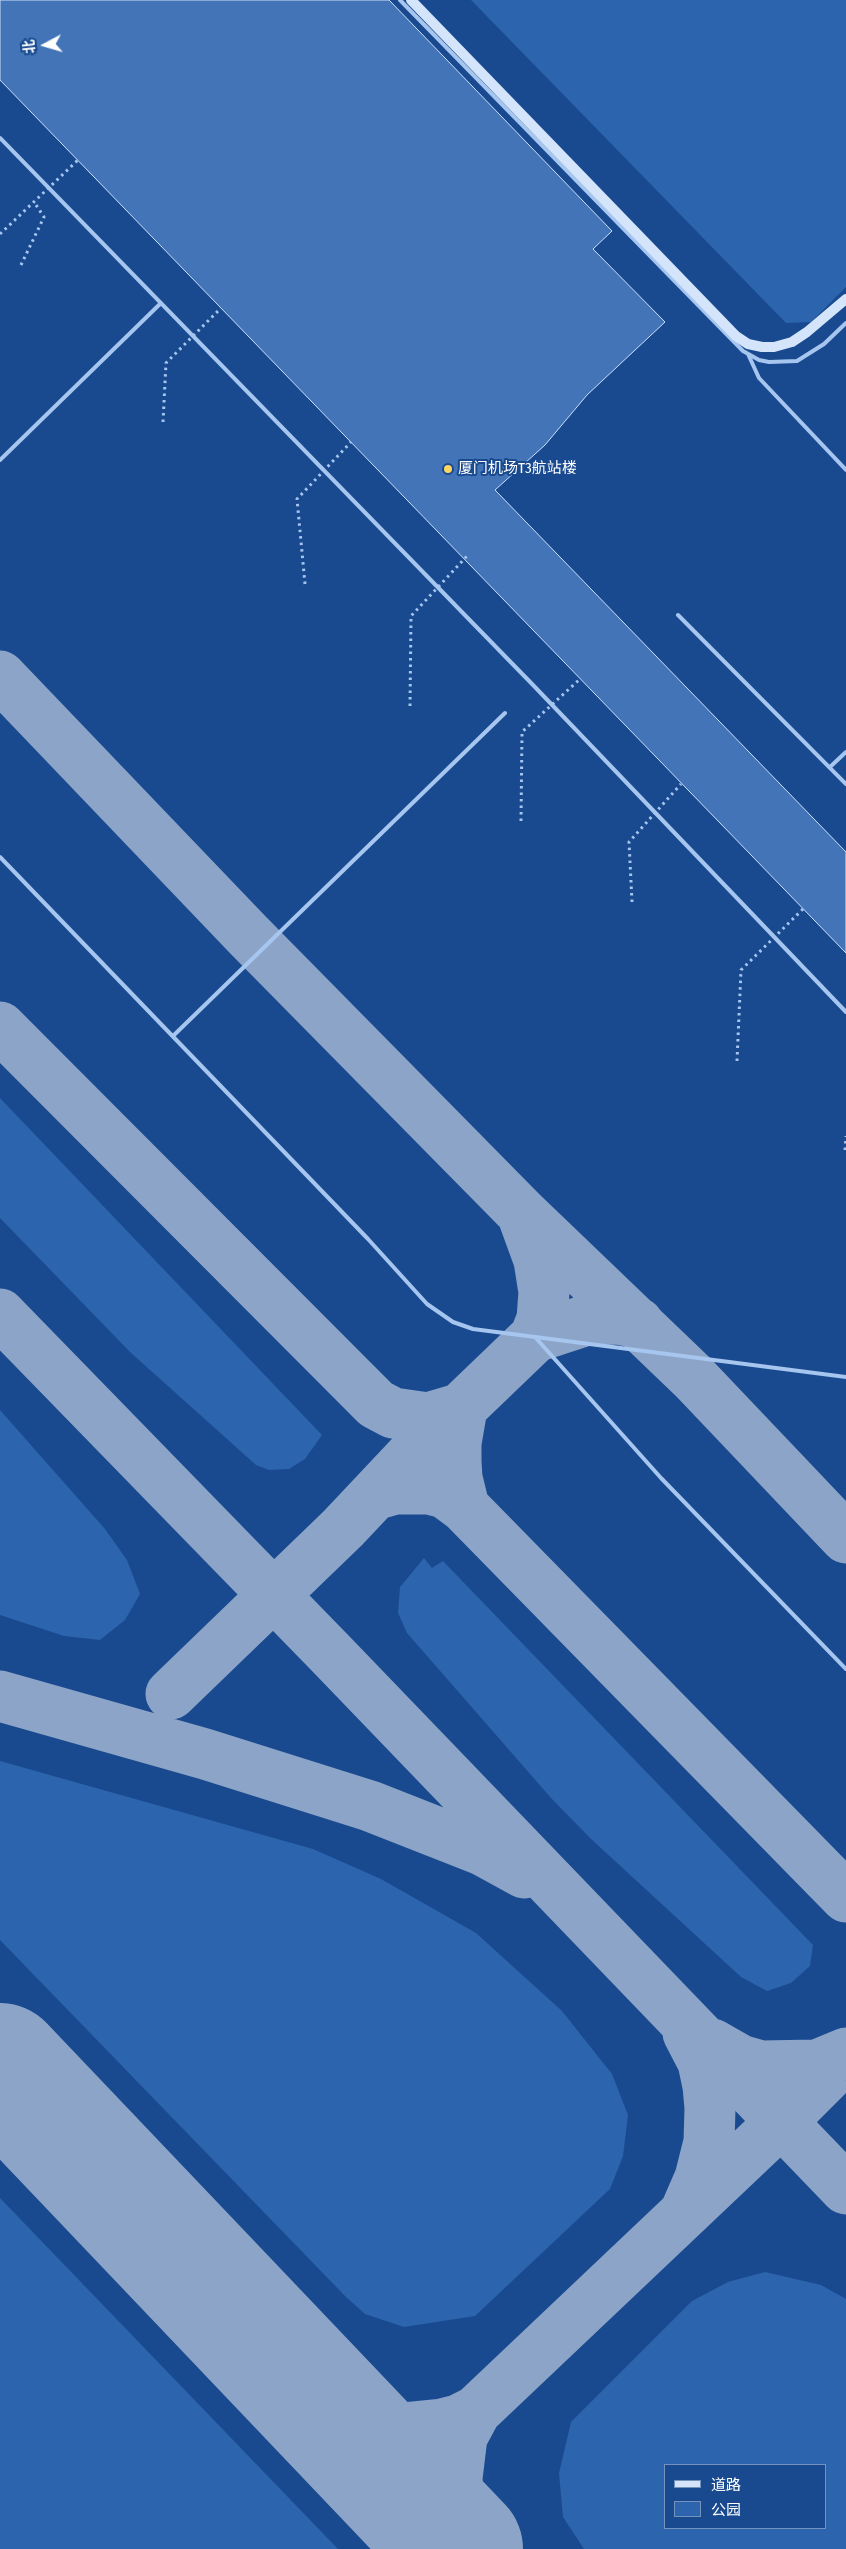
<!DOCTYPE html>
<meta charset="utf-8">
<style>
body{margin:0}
#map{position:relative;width:846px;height:2549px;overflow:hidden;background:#194a8f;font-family:"Fira Sans Condensed","Noto Sans SC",sans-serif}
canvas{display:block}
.legend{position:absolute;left:664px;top:2464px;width:162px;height:65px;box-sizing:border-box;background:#194a8f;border:1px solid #7592bc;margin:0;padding:6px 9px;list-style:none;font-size:15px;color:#fff}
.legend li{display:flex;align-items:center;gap:10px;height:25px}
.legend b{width:25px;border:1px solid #7592bc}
.north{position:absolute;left:20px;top:20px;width:50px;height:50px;-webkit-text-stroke:4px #194a8f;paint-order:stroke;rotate:264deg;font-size:14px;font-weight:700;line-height:20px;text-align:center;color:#fff}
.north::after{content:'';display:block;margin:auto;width:18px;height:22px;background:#fff;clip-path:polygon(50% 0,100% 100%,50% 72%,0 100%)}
</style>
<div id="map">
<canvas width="846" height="2549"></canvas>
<ul class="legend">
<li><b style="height:6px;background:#d4e4fa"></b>道路</li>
<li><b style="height:14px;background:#2c64ad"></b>公园</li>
</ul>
<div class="north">北</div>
</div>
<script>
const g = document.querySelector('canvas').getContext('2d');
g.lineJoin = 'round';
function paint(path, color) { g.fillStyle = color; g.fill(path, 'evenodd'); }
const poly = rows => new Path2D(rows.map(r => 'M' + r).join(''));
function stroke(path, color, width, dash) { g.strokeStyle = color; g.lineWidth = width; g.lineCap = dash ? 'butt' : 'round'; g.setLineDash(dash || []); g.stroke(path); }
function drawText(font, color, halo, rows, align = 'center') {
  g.font = font + ' "Fira Sans Condensed","Noto Sans SC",sans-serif'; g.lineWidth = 4; g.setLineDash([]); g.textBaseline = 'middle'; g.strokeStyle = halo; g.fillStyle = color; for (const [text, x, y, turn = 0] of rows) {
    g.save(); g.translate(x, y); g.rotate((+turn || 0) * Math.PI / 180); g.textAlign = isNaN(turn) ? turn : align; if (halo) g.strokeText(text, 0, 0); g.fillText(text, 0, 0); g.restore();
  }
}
const green = poly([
 [471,0,846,0,846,287,811,322,786,323],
 [0,1098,322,1435,305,1459,289,1469,269,1470,256,1465,130,1352,0,1218],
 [0,1410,105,1529,127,1560,140,1594,125,1620,100,1640,64,1636,0,1615],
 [424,1558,432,1568,443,1561,813,1945,810,1966,791,1983,767,1991,741,1977,590,1838,551,1798,407,1633,398,1613,400,1587],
 [0,1761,313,1849,381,1879,476,1933,562,2011,612,2074,628,2115,623,2156,610,2189,475,2316,404,2327,365,2314,346,2297,0,1940],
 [0,2198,338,2549,0,2549],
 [765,2272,821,2285,846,2299,846,2549,584,2549,563,2517,559,2473,571,2422,692,2301,728,2282],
 [665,2465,825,2465,825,2528,665,2528]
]);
const taxiway = poly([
 [0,676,248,935,522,1213,693,1377,846,1538],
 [0,1027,376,1404,393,1413,428,1418,462,1408,456,1443,456,1462,457,1478,464,1507],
 [523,1216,539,1260,544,1292,542,1319,535,1337,587,1320,618,1319,638,1323],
 [0,1314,333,1656,846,2189],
 [374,1495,395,1489,429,1489,445,1493,464,1507,846,1897],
 [171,1694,343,1528,408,1459,535,1337],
 [0,1696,205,1754,370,1806,482,1850,524,1873],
 [712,2044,740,2060,761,2066,817,2065,846,2053],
 [687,2208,700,2178,709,2142,710,2108,708,2086,703,2062,688,2033],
 [323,2407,363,2423,402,2428,442,2424,458,2420,476,2411,462,2437,457,2478,459,2510,471,2549],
 [476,2411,782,2121,846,2057]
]);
const runway = poly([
 [0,2067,459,2549]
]);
const building = poly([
 [0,0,389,0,612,231,593,249,665,322,587,395,545,445,495,490,846,852,846,953,0,80,0,0]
]);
const path = poly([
 [21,265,44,217,34,202],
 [845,1150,846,1136]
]);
const lane = poly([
 [400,0,743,351,759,360,769,362,797,361,824,344,846,323],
 [0,138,534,686,846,1012],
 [748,354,759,378,846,470],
 [0,460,161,303],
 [678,615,846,784],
 [830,767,846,752],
 [0,857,368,1239,427,1304,453,1322,473,1329,846,1377],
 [173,1036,505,713],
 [535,1337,661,1478,846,1669]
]);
const secondary = poly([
 [411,0,736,336,748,344,762,347,774,347,792,342,807,332,846,299]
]);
const pathBridge = poly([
 [0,234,78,160],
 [163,422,166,363,221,308],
 [305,584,297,499,351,442],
 [410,706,411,616,467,556],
 [521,821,522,732,580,679],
 [632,902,629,842,681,784],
 [737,1061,741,970,803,909]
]);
const markers = [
 [448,469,5,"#ffd564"]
];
const poiNames = [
 ["厦门机场T3航站楼",458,469]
];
paint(green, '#2c64ad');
stroke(taxiway, '#8ca4c7', 51);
stroke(runway, '#8ca4c7', 128);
paint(building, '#4274b7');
stroke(building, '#cce0fb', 1);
stroke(path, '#a6c6ef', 3, [2.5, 4]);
stroke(lane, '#a6c6ef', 4);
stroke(secondary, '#d4e4fa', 10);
stroke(pathBridge, '#a6c6ef', 3, [2.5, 4]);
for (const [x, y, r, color] of markers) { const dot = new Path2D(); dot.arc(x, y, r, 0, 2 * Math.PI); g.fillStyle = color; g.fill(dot); stroke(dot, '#194a8f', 2); }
drawText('15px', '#fff', '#194a8f', poiNames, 'left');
</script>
